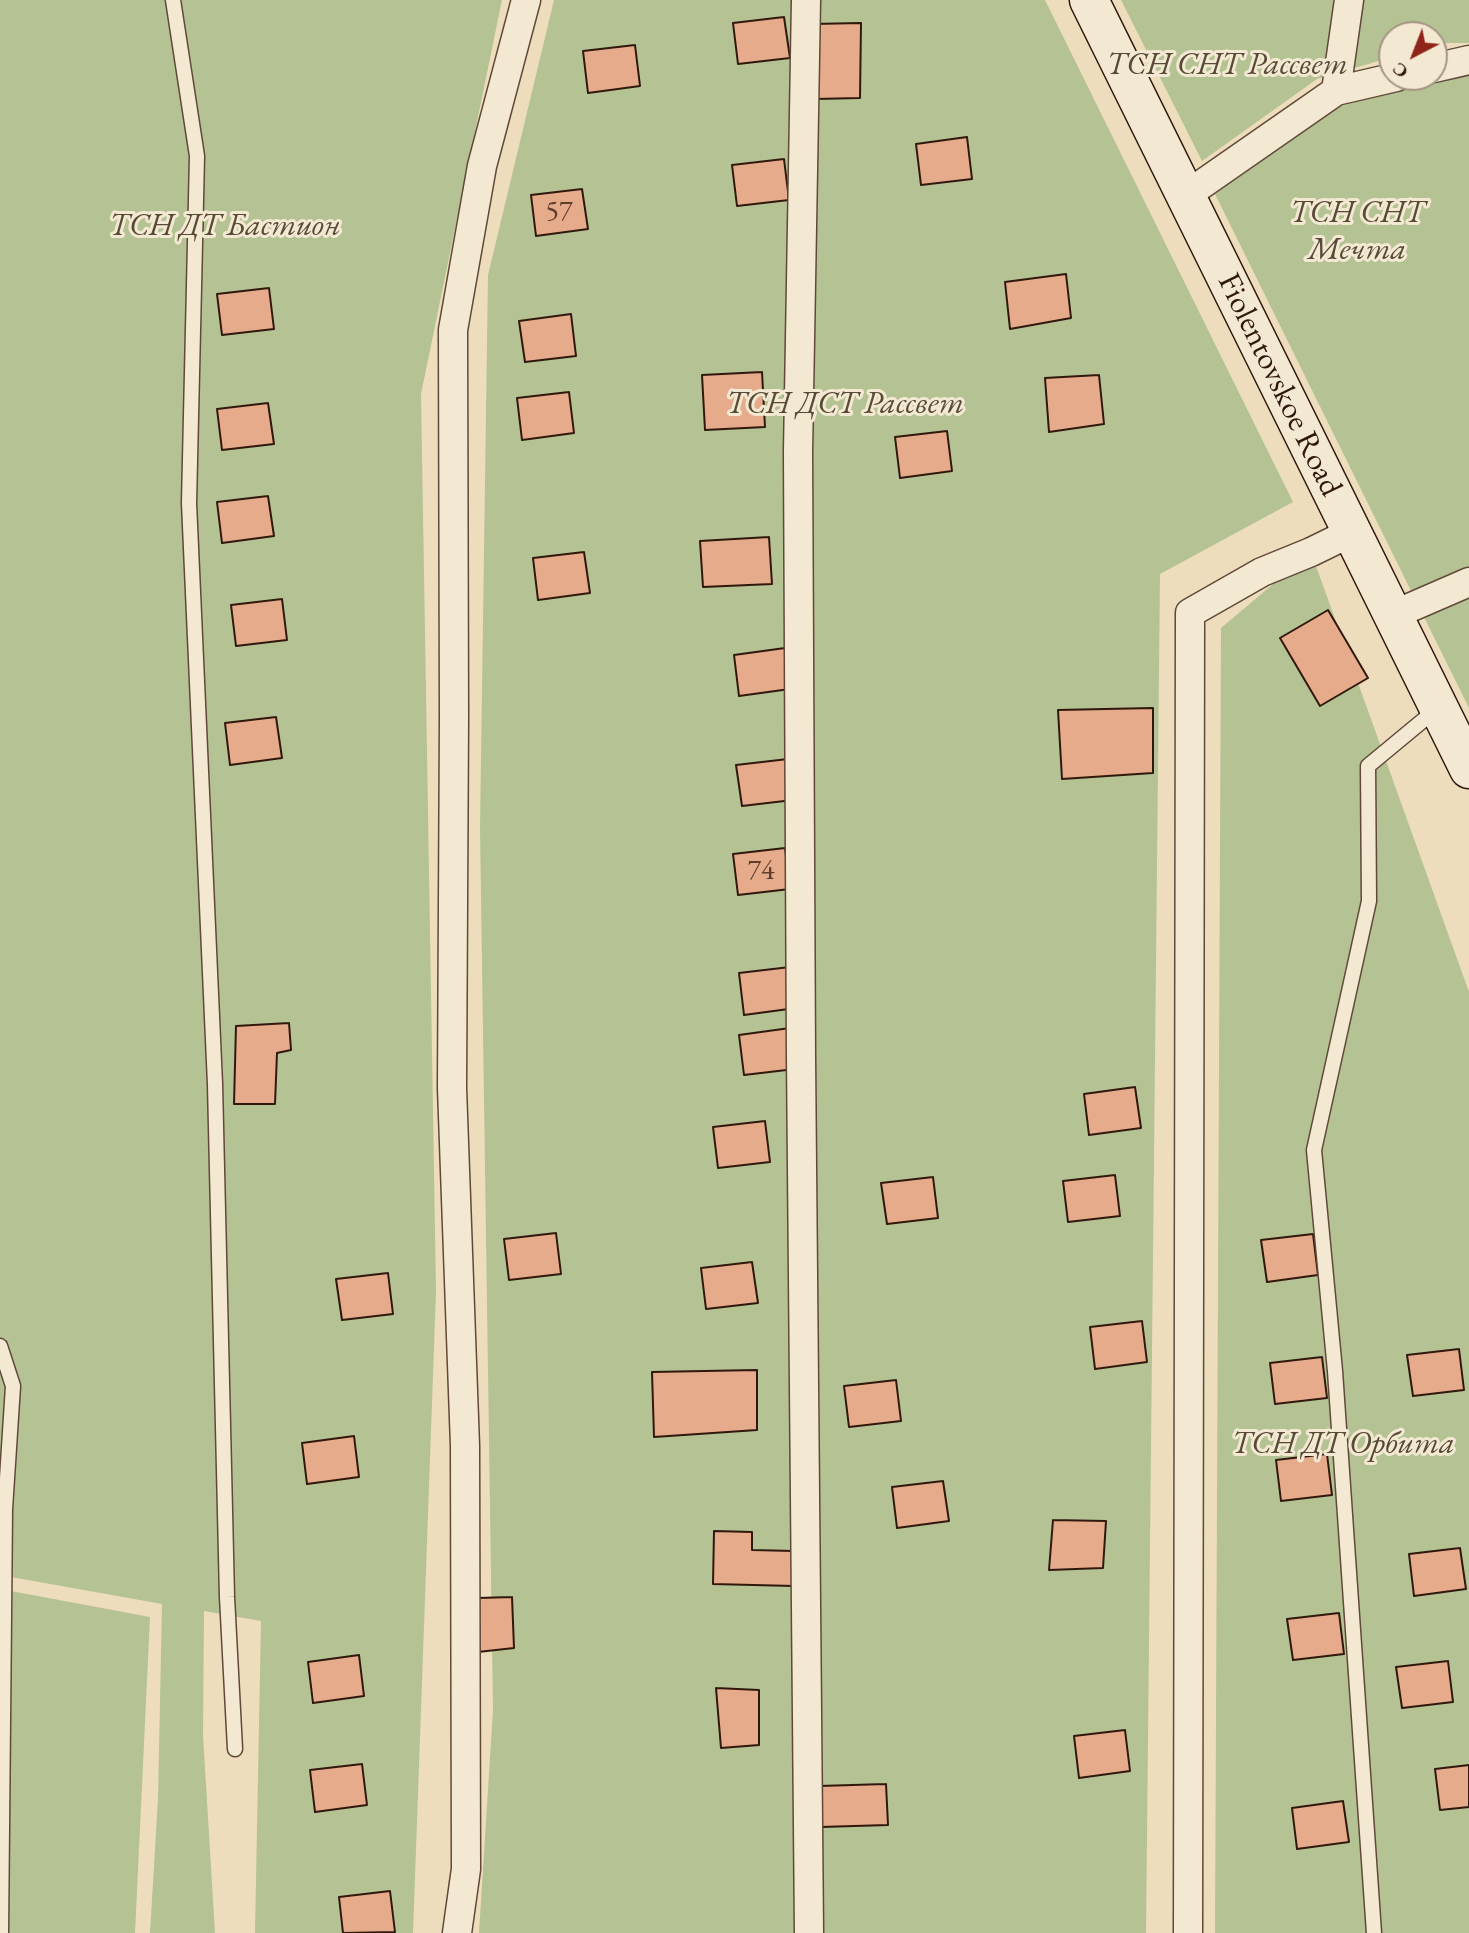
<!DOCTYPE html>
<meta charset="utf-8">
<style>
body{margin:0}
#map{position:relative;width:1469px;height:1933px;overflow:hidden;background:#edddbc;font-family:"EB Garamond",serif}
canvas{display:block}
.north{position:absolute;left:1378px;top:21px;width:70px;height:70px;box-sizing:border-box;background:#f3e9d3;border:2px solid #a59584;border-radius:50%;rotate:222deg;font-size:19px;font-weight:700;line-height:28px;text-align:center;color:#31180d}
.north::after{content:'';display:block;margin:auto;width:24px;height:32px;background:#8f2418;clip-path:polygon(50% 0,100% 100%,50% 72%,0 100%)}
</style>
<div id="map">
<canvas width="1469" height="1933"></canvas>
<div class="north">С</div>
</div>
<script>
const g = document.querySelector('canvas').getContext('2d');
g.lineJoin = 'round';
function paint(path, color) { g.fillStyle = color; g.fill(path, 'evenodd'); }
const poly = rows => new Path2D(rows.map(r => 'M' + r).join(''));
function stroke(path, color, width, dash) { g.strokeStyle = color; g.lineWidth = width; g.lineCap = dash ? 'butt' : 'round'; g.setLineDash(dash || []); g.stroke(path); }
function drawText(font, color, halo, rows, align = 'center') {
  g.font = font + ' "EB Garamond",serif'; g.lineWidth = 6; g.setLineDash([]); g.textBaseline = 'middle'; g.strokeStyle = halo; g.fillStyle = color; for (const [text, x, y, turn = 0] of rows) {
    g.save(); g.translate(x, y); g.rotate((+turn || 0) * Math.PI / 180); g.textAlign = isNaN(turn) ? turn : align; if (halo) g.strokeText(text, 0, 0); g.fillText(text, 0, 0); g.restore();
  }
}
const green = poly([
 [0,0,502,0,421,394,436,1291,413,1933,255,1933,261,1621,204,1611,203,1735,215,1933,150,1933,158,1799,162,1604,0,1575],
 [554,0,1045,0,1293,502,1160,574,1146,1933,479,1933,493,1710,480,828,488,275],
 [1121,0,1469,0,1469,43,1443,43,1434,45,1434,35,1392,35,1392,57,1317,79,1202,161],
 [1469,73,1469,708,1215,194,1341,106],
 [1311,552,1469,992,1469,1933,1215,1933,1221,628],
 [0,1589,150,1617,135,1933,0,1933]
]);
const building = poly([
 [784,17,790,58,738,64,733,23,784,17],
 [861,23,860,98,815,99,812,24,861,23],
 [635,45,640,86,588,93,583,51,635,45],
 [967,137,972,179,921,185,916,144,967,137],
 [784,159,789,200,737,206,732,165,784,159],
 [582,189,588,229,536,236,531,195,582,189],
 [1066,274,1071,318,1010,329,1005,282,1066,274],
 [269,288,274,329,222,335,217,294,269,288],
 [571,314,576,356,525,362,519,321,571,314],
 [762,372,765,427,705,430,702,375,762,372],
 [1099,375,1104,424,1049,432,1045,378,1099,375],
 [569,392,574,433,522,440,517,398,569,392],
 [268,403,274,444,222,450,217,409,268,403],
 [947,431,952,471,900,478,895,437,947,431],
 [268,496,274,536,222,543,217,502,268,496],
 [769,537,772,584,703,587,700,541,769,537],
 [584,552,590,593,538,600,533,558,584,552],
 [282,599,287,640,236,646,231,605,282,599],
 [1328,610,1368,678,1320,706,1280,638,1328,610],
 [785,648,790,689,739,696,734,655,785,648],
 [1153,708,1153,773,1062,779,1058,710,1153,708],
 [276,717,282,758,230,765,225,723,276,717],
 [788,759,793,800,742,806,736,765,788,759],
 [785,848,790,889,738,895,733,854,785,848],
 [790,967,796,1008,744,1015,739,973,790,967],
 [289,1023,291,1050,277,1053,275,1104,234,1104,236,1026,289,1023],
 [790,1028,795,1069,744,1075,739,1035,790,1028],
 [1135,1087,1141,1128,1089,1135,1084,1094,1135,1087],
 [765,1121,770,1162,718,1168,713,1127,765,1121],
 [1115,1175,1120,1216,1068,1222,1063,1181,1115,1175],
 [933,1177,938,1218,887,1224,881,1183,933,1177],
 [556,1233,561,1274,509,1280,504,1239,556,1233],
 [1313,1234,1318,1275,1267,1282,1261,1240,1313,1234],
 [752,1262,758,1303,706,1309,701,1268,752,1262],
 [388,1273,393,1314,342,1320,336,1279,388,1273],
 [1142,1321,1147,1362,1095,1369,1090,1327,1142,1321],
 [1459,1349,1464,1390,1413,1396,1407,1355,1459,1349],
 [1322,1357,1327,1398,1275,1404,1270,1363,1322,1357],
 [757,1370,757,1430,654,1437,652,1372,757,1370],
 [896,1380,901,1421,849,1427,844,1386,896,1380],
 [354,1436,359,1477,307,1484,302,1443,354,1436],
 [1327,1454,1332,1495,1281,1501,1276,1460,1327,1454],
 [943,1481,949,1521,897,1528,892,1487,943,1481],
 [1053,1520,1106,1521,1103,1568,1049,1570,1053,1520],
 [714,1531,752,1532,752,1550,794,1551,794,1586,713,1584,714,1531],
 [1460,1548,1466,1589,1414,1596,1409,1554,1460,1548],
 [512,1597,514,1648,478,1652,478,1598,512,1597],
 [1339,1613,1344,1654,1293,1660,1287,1619,1339,1613],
 [359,1655,364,1696,313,1703,308,1662,359,1655],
 [1448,1661,1453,1702,1402,1708,1396,1667,1448,1661],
 [716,1688,759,1690,759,1745,721,1748,716,1688],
 [1125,1730,1130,1771,1079,1778,1074,1736,1125,1730],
 [362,1764,367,1805,315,1812,310,1770,362,1764],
 [1469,1765,1469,1807,1440,1810,1435,1769,1469,1765],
 [886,1784,888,1825,821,1827,819,1786,886,1784],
 [1343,1801,1349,1842,1297,1849,1292,1808,1343,1801],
 [390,1891,395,1932,343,1933,339,1897,390,1891]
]);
const lane = poly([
 [173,0,197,156,189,503,215,1084,227,1597,235,1749],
 [0,1346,13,1386,5,1509,1,1933],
 [1374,1933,1335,1371,1314,1150,1369,901,1368,766,1438,708]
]);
const street = poly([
 [806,0,798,452,801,1057,809,1933],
 [1434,68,1469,60],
 [1336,91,1349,0],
 [1185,196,1336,91,1396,77],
 [1393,615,1469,582],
 [457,1933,466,1869,465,1446,452,1088,454,718,453,330,482,166,526,0],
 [1188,1933,1190,613,1262,572,1311,552,1352,532]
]);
const secondary = poly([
 [1089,0,1469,769]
]);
const numberNames = [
 ["57",559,212],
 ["74",761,871]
];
const parkNames = [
 ["ТСН СНТ Рассвет",1227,65],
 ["ТСН СНТ",1357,213],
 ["Мечта",1357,250],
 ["ТСН ДТ Бастион",225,226],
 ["ТСН ДСТ Рассвет",845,404],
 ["ТСН ДТ Орбита",1343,1444]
];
const streetNames = [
 ["Fiolentovskoe Road",1279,385,64]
];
paint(green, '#b4c294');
paint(building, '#e6ab8a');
stroke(building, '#31180d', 2);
stroke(lane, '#604939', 17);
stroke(street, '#604939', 31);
stroke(secondary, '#31180d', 41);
stroke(lane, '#f3e9d3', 14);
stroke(street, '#f3e9d3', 28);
stroke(secondary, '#f3e9d3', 38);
drawText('28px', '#5e3d2c', null, numberNames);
drawText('italic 32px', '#584b36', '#f3e9d3', parkNames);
drawText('32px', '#31180d', '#f3e9d3', streetNames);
</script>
